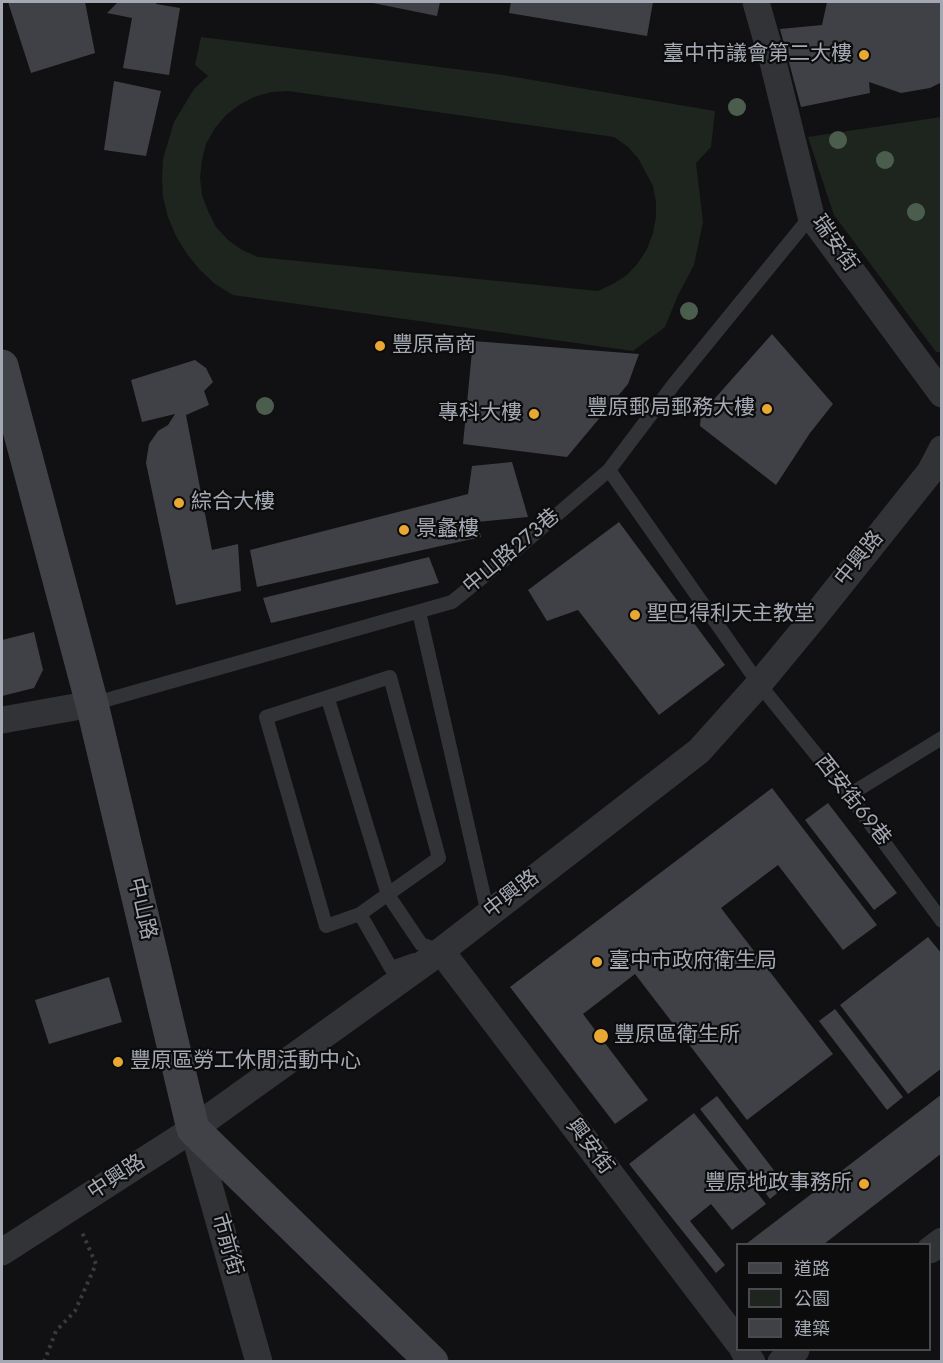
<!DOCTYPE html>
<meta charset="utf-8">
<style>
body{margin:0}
#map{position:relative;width:943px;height:1363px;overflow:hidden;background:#111113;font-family:Jost,"Noto Sans TC",sans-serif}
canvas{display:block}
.frame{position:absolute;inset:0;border:3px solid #a3a8b3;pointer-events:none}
.legend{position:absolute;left:736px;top:1243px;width:195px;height:108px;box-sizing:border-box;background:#0c0c0d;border:2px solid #484a4f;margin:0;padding:8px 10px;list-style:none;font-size:18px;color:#a3a8b3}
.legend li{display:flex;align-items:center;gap:12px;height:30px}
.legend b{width:30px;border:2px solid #484a4f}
</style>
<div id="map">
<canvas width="943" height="1363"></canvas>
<div class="frame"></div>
<ul class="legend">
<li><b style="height:8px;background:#404247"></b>道路</li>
<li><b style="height:16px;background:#1e251e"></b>公園</li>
<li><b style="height:16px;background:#404146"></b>建築</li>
</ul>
</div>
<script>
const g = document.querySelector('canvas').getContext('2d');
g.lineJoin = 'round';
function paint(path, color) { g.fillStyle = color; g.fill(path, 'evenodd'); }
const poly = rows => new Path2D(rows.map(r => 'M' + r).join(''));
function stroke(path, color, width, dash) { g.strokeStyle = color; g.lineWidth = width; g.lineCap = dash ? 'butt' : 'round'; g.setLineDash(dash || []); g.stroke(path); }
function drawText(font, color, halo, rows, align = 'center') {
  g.font = font + ' Jost,"Noto Sans TC",sans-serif'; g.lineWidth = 4.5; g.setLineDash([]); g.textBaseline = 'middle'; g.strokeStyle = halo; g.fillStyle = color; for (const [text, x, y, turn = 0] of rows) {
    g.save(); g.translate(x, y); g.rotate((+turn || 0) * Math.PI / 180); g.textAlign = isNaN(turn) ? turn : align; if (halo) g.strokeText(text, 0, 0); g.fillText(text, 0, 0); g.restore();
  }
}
const green = poly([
 [201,37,503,75,715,111,711,147,696,163,703,222,694,265,678,295,665,327,633,351,233,295,215,284,200,270,187,254,176,236,168,217,163,197,162,178,163,159,174,122,194,89,208,76,195,65],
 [288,91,614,137,627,146,638,158,653,186,656,201,656,217,653,233,647,249,638,263,627,275,613,284,598,291,258,257,242,250,228,240,216,227,208,211,202,195,200,178,202,160,206,144,215,128,226,115,239,105,254,97,271,92],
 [941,117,942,117,941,352,936,352,834,215,808,137]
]);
const building = poly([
 [8,2,85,2,95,53,31,73],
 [118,2,157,2,156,4,180,8,169,75,123,68,132,18,107,13],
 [368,2,440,2,437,16],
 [511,2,653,2,647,36,509,13],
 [827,2,942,2,942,82,930,88,901,93,869,82,870,93,801,107,780,29,822,25],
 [114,81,161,91,146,156,104,150],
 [772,334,833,404,810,433,776,485,700,426,701,414],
 [473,341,639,354,628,384,567,457,463,444],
 [195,360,206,368,213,382,204,391,209,405,186,415,212,550,238,544,241,591,176,605,146,463,149,444,158,431,168,425,175,414,142,422,131,380],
 [512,462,528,517,477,522,481,537,257,587,250,550,468,494,472,466],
 [619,522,725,665,659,715,578,610,547,621,528,590],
 [429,557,439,583,271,623,263,598],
 [34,632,43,670,34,688,2,696,2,640],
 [772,788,877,925,843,950,778,865,721,908,833,1054,747,1120,635,974,583,1014,648,1100,615,1124,510,987],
 [828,803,897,893,874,910,805,820],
 [928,937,942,954,942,1068,908,1094,840,1005],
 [109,977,122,1022,49,1044,35,1000],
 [835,1009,903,1097,887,1110,819,1021],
 [942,1094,942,1153,824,1244,746,1244],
 [717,1096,786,1186,770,1199,700,1109],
 [694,1113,766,1204,732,1230,711,1204,690,1221,725,1265,716,1273,629,1164]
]);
const path = poly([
 [44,1362,56,1331,75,1311,96,1264,81,1230]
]);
const lane = poly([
 [609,470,759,684,849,795,942,921],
 [419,612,488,914],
 [328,699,388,895,421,944,441,951],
 [92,704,452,602,509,556,609,470,674,384,811,216],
 [849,795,942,738],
 [360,914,439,858,390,677,266,717,326,926,360,914,391,968,414,960]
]);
const street = poly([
 [756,2,773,62,811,216,942,394],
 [2,720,92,704],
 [441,951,738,1342],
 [193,1129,259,1362],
 [930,1250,942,1241],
 [2,1252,193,1129,441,951,699,751,759,684,816,615,930,472,942,449],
 [743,1350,752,1362],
 [781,1362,796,1350]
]);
const secondary = poly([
 [2,366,92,704,193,1129,432,1362]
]);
const trees = [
 [737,107],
 [838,140],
 [885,160],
 [916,212],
 [689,311],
 [265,406]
];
const markers = [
 [864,55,6,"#e9a833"],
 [380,346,6,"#e9a833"],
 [767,409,6,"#e9a833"],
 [534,414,6,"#e9a833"],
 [179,503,6,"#e9a833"],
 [404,530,6,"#e9a833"],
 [635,615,6,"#e9a833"],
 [597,962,6,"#e9a833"],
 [601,1036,8,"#e9a833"],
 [118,1062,6,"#e9a833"],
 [864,1184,6,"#e9a833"]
];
const poiNames = [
 ["臺中市議會第二大樓",852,55,"right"],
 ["豐原高商",392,346],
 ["豐原郵局郵務大樓",755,409,"right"],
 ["專科大樓",522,414,"right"],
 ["綜合大樓",191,503],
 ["景蠡樓",416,530],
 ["聖巴得利天主教堂",647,615],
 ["臺中市政府衛生局",609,962],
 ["豐原區衛生所",614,1036],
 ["豐原區勞工休閒活動中心",130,1062],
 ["豐原地政事務所",852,1184,"right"]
];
const streetNames = [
 ["瑞安街",834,244,55],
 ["中山路273巷",512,552,-40],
 ["中興路",860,559,-51],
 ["西安街69巷",852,801,52],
 ["中興路",512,895,-38],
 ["中山路",141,909,77],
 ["興安街",589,1147,53],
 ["中興路",117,1178,-33],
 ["市前街",226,1245,74]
];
paint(green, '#1e251e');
paint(building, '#404146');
stroke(path, '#383a3e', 4, [3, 4.5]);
stroke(lane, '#323337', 14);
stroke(street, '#323337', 27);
stroke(secondary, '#404247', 33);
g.fillStyle = '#4b5e4d';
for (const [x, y] of trees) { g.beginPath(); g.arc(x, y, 9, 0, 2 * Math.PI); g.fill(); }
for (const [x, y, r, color] of markers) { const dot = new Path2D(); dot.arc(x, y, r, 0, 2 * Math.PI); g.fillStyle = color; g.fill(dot); stroke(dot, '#0c0c0d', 2); }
drawText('21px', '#a3a8b3', '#0c0c0d', poiNames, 'left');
drawText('21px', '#a3a8b3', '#0c0c0d', streetNames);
</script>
